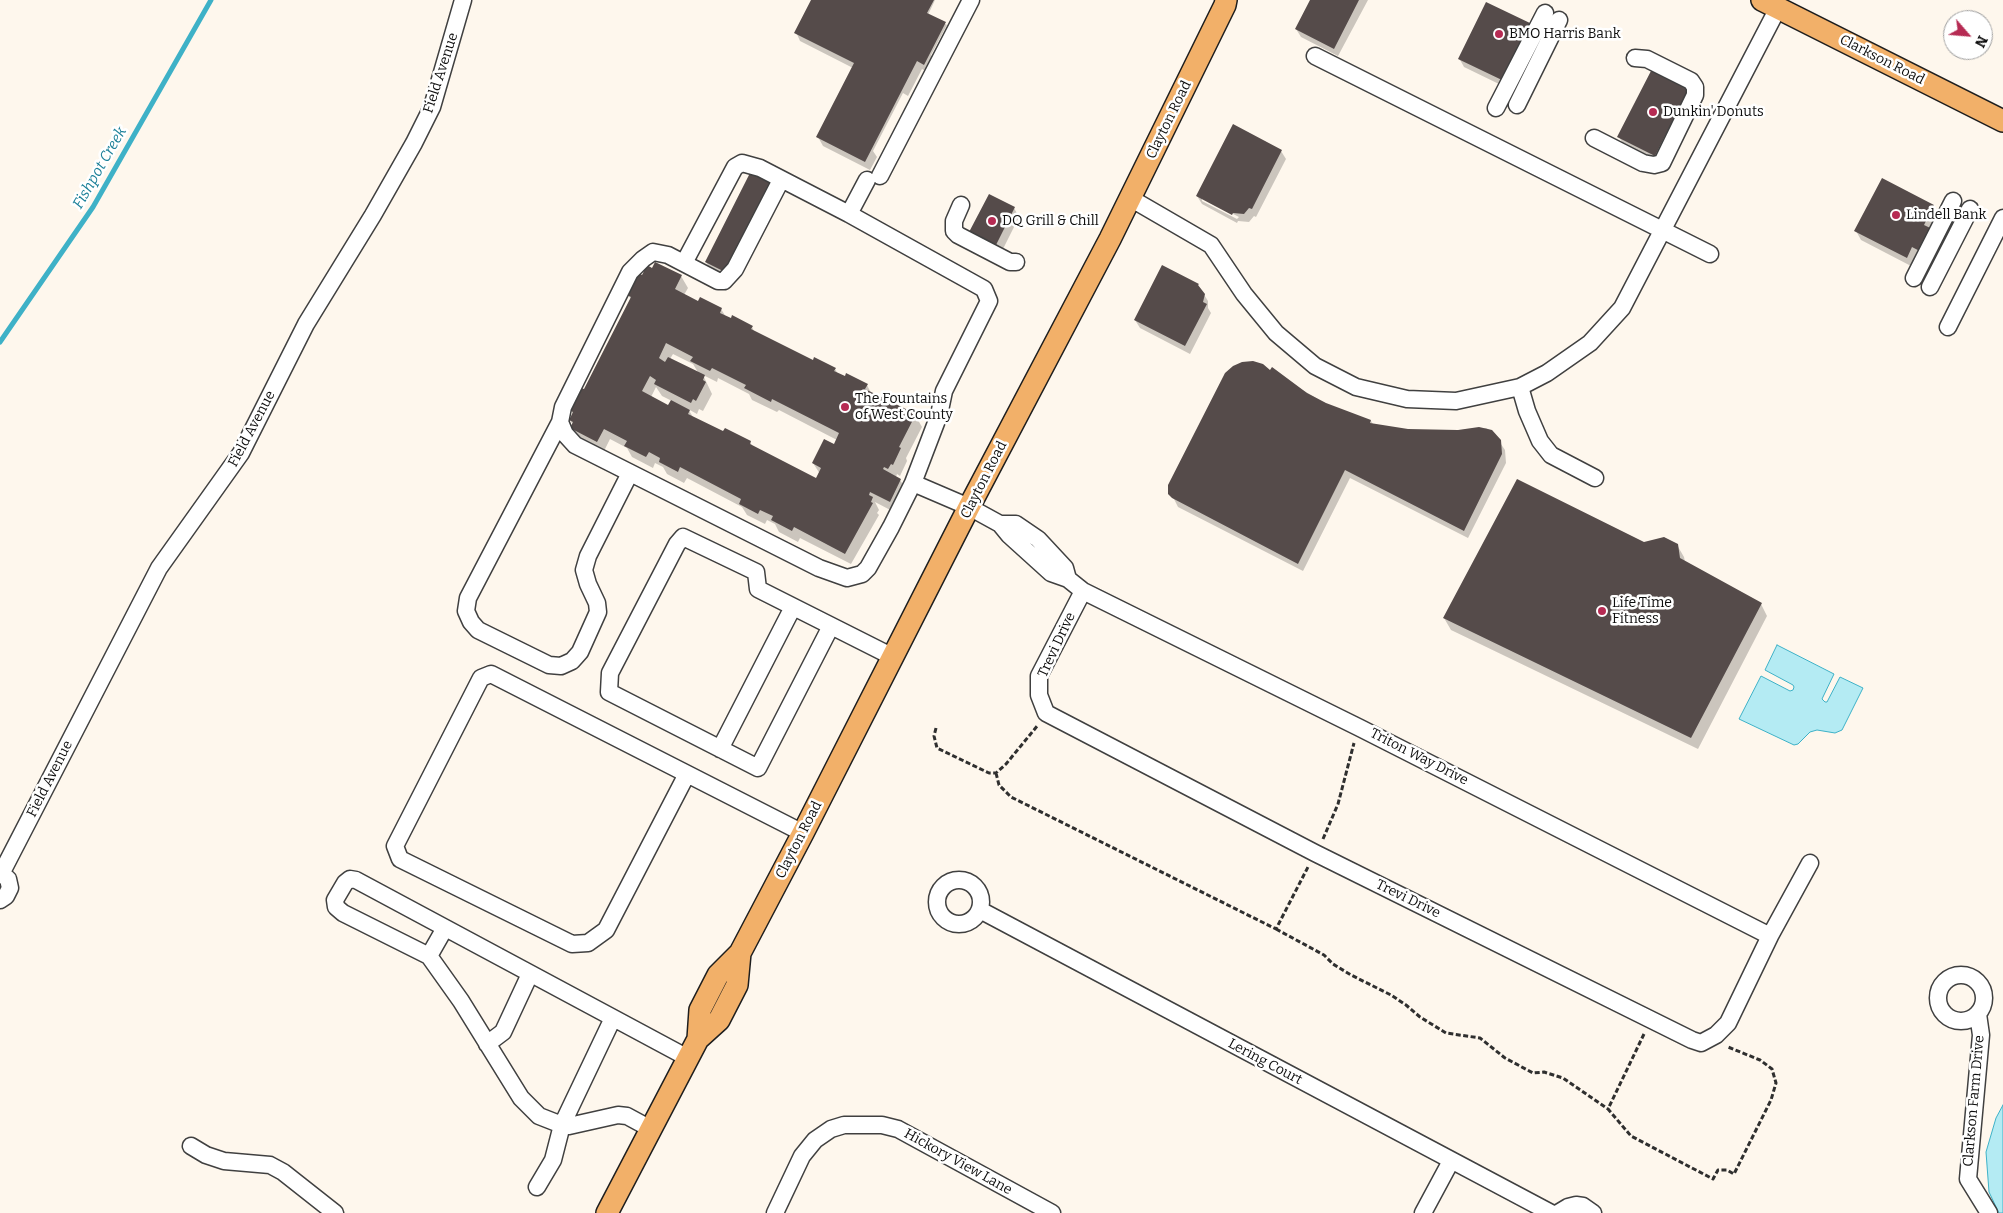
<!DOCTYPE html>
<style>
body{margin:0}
#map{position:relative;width:2003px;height:1213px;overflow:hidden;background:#fef7ed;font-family:Bitter,serif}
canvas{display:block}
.north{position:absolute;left:1943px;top:10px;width:50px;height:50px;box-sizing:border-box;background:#fff;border:1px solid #9e9e9e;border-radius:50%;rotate:117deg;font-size:14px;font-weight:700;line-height:20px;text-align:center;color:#0d0d0d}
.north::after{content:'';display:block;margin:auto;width:18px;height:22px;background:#b62b53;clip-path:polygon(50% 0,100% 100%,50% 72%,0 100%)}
</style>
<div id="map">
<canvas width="2003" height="1213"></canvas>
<div class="north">N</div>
</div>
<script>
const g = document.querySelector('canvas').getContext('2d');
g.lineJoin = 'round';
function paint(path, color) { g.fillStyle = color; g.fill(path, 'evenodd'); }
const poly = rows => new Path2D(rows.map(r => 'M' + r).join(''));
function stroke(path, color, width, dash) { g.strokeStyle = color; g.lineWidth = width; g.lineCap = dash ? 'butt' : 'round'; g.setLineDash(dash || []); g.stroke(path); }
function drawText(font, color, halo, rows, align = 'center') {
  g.font = font + ' Bitter,serif'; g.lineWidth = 5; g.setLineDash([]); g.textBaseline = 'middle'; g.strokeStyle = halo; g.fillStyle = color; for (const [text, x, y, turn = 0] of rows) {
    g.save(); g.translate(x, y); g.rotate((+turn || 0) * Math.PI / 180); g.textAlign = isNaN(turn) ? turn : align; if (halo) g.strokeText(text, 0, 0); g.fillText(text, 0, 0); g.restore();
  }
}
const water = poly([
 [1777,645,1834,674,1822,699,1825,702,1827,702,1840,677,1863,688,1842,730,1835,733,1817,730,1810,732,1798,744,1794,745,1739,719,1761,676,1790,691,1793,690,1794,687,1793,685,1765,670,1777,645],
 [2003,1105,2003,1213,1999,1213,1989,1192,1986,1152,1996,1118,2003,1105]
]);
const shadow = poly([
 [812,0,935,0,928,15,947,25,931,55,935,61,929,73,922,69,908,96,903,93,873,151,877,157,870,170,823,146,818,137,853,68,800,41,796,32],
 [1311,0,1368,0,1338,56,1301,37,1296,29],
 [1531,25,1501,85,1464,67,1459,58],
 [1688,89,1693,97,1660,163,1624,145,1619,137],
 [1281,151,1286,159,1256,217,1254,216,1249,222,1238,221,1237,223,1202,204,1197,196],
 [1202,198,1239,217,1237,219,1202,201],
 [752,173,731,281,711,271,706,262],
 [989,195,1014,208,1019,217,1000,255,970,234],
 [1933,206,1938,215,1930,229,1947,239,1936,260,1919,251,1911,266,1861,240,1856,231],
 [656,263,681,276,688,288,684,295,699,303,721,309,726,317,752,327,755,333,813,362,835,369,838,374,867,385,871,393,915,415,922,427,906,458,907,461,900,476,897,474,896,477,900,480,907,491,896,513,875,502,879,510,877,513,879,515,851,564,800,538,798,542,779,532,775,524,767,520,765,524,747,515,742,507,687,478,684,483,667,474,663,467,655,463,653,468,632,457,627,448,610,439,603,453,578,440,571,428,573,425,570,420,573,414,571,410,584,391,631,299,628,295,643,276,652,269],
 [673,354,693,364,699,374,670,359],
 [703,375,717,382,718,378,749,394,752,400,777,412,779,410,837,440,835,445,813,463,820,474,817,480,753,447,750,442,723,433,693,417,688,409,697,414,699,409,703,411,712,394],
 [656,387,662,396,672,401,669,407,651,397],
 [1198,285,1208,301,1208,308,1211,313,1190,354,1140,328,1135,320],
 [1271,371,1326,404,1371,421,1373,424,1408,430,1436,432,1486,428,1492,431,1505,450,1506,463,1468,538,1350,478,1303,571,1178,507,1169,489],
 [1677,545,1684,557,1685,562,1761,604,1767,616,1698,749,1451,630,1444,618]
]);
const stream = poly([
 [0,342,93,207,211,0]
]);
const building = poly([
 [811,0,934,0,927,13,946,22,924,65,917,61,865,162,816,137,854,63,794,33],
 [1310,0,1359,0,1334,49,1295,29],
 [1486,2,1532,24,1523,44,1549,56,1540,74,1514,62,1504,81,1458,59],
 [1652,69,1689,88,1655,156,1617,137],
 [1233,124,1282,150,1252,209,1249,208,1244,214,1233,213,1232,215,1196,196],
 [751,171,774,182,727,273,705,262],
 [1882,178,1934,205,1924,225,1947,236,1935,259,1912,247,1907,258,1854,231],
 [989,194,1015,207,995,247,968,234],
 [655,262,682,275,675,289,698,301,700,297,722,308,720,313,731,318,732,315,753,326,751,329,813,360,814,357,836,368,834,371,845,376,846,373,868,384,865,389,916,414,899,447,901,448,893,465,891,464,888,469,884,467,883,469,901,479,890,502,870,492,869,495,873,497,871,502,873,503,845,554,794,527,792,531,771,520,773,516,760,510,758,514,739,504,741,499,680,467,678,472,659,462,660,458,649,452,646,457,624,446,627,441,604,429,597,442,570,428,573,422,569,420,573,412,569,410,581,388,584,389,631,297,627,295,638,272,642,275,647,265,652,268],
 [666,343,693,357,690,361,710,371,712,368,746,385,744,388,771,402,772,399,839,433,834,444,824,439,812,463,821,468,816,478,750,444,751,441,725,428,723,431,688,414,690,410,671,400,668,405,642,391,650,376,656,380,654,384,691,403,693,399,696,401,706,382,703,380,705,375,668,357,665,362,659,358],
 [1162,265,1199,284,1198,285,1205,294,1203,302,1207,304,1185,346,1134,320],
 [1253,361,1263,364,1270,370,1272,367,1307,393,1326,403,1371,420,1370,423,1408,429,1458,430,1479,427,1492,430,1501,440,1502,454,1464,531,1345,470,1298,564,1172,498,1168,494,1168,485,1225,373,1233,366,1242,362],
 [1517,479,1644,542,1664,537,1678,544,1680,558,1762,603,1691,738,1443,618]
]);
const path = poly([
 [936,728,934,736,937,748,989,773,996,773,1006,764,1038,725],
 [996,773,999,785,1011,797,1276,929,1308,867],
 [1323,839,1338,804,1354,743],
 [1276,929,1324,955,1333,964,1351,975,1391,995,1406,1005,1420,1017,1446,1033,1480,1038,1505,1058,1533,1073,1544,1072,1563,1078,1608,1109],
 [1644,1034,1608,1109,1631,1136,1713,1179,1718,1170,1727,1170,1734,1174,1771,1100,1776,1083,1772,1069,1760,1060,1728,1047]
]);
const minor = poly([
 [1315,56,1710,254],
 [1517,105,1559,20],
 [1496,108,1545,13],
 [1594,138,1643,163,1654,165,1662,163,1695,95,1695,87,1691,81,1647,59,1635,58],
 [880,176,971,0],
 [781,180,735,269,724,281,718,281,668,255,653,252,643,259,630,272,563,407,560,422,565,434,575,445,819,568,847,578,862,574,868,568,891,527,913,483,969,507,1000,524,1009,535,1051,573,1068,579,1083,591,1360,728,1770,936],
 [1130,198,1211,245,1244,294,1276,333,1315,366,1356,387,1407,399,1456,401,1520,387,1547,373,1590,343,1622,308,1778,8],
 [961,205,954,221,954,231,958,235,1010,262,1016,262],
 [849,214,984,289,989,301,944,391,939,415,913,483],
 [684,263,735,167,742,163,760,168,849,214,867,180],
 [1914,278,1953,201],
 [1930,287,1970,209],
 [1948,327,2003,218],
 [1520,387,1527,411,1540,441,1551,455,1595,478],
 [560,422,468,598,466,611,471,622,478,630,549,665,561,666,572,661,580,652,598,612,597,603,588,584,584,570,588,556,630,473],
 [1000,524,1016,524,1038,539,1065,568,1068,579],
 [1083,591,1039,676,1039,695,1046,713,1315,853,1692,1040,1701,1043,1716,1035,1728,1023,1770,936,1810,863],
 [831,626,758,768,609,692,610,673,677,544,683,537,756,572,758,589,893,657],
 [720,749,793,607],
 [687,774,606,930,588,943,572,944,400,859,395,846,481,678,491,674,803,833],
 [0,873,8,879,10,888,6,896,0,900],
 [1,874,159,568,241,453,306,324,373,215,414,143,432,107,463,0],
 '937 902a22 22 0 1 1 44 0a22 22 0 1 1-44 0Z',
 [980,910,1551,1213],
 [429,956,445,928],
 '1938 998a23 23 0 1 1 46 0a23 23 0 1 1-46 0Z',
 [1978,1014,1981,1035,1968,1179,1989,1213],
 [487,1044,503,1032,530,974],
 [651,1129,627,1116,618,1115,569,1126,562,1125,539,1116,521,1098,461,1001,429,956,343,913,336,907,335,900,345,883,350,879,356,880,688,1058],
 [191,1146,206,1155,224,1161,270,1165,283,1172,335,1213],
 [537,1187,553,1160,562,1125,613,1018],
 [775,1213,802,1156,815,1140,831,1129,844,1125,882,1125,898,1129,1052,1213],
 [1423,1213,1451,1161],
 [1558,1213,1568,1207,1576,1205,1583,1206,1593,1213]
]);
const major = poly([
 [1762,0,2003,121],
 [698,1039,700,1010,718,975,740,953,803,833,969,507,1110,239,1225,5,1226,0],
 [607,1213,698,1039,719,1020,737,985,740,953]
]);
const markers = [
 [1499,34,5,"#b62b53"],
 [1653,112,5,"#b62b53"],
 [1896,215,5,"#b62b53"],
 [992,221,5,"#b62b53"],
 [845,407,5,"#b62b53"],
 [1602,611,5,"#b62b53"]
];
const poiNames = [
 ["BMO Harris Bank",1509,34],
 ["Dunkin' Donuts",1663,112],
 ["Lindell Bank",1906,215],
 ["DQ Grill & Chill",1002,221],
 ["The Fountains",855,399],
 ["of West County",855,415],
 ["Life Time",1612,603],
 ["Fitness",1612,619]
];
const streetNames = [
 ["Clarkson Road",1882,60,27],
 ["Field Avenue",441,73,-72],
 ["Clayton Road",1169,120,-64],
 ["Field Avenue",252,429,-62],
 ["Clayton Road",984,480,-63],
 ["Trevi Drive",1057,645,-65],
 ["Triton Way Drive",1419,757,27],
 ["Field Avenue",50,779,-63],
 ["Clayton Road",799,840,-63],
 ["Trevi Drive",1408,899,26],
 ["Lering Court",1265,1062,28],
 ["Clarkson Farm Drive",1974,1101,-85],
 ["Hickory View Lane",958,1162,29]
];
const waterNames = [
 ["Fishpot Creek",100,168,-60]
];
paint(water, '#b4ebf3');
stroke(water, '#3eb1c7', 1);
paint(shadow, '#0003');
stroke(stream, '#3eb1c7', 5);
paint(building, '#554b4a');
stroke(minor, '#404040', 19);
stroke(major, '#1e1e1e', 24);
stroke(path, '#2f2f2f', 3, [5, 2.5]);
stroke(minor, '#fff', 16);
stroke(major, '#f2b069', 21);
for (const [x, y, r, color] of markers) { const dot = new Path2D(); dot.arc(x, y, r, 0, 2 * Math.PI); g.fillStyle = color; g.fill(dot); stroke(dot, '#fff', 2); }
drawText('14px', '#0d0d0d', '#fff', poiNames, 'left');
drawText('14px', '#0d0d0d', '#fff', streetNames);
drawText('italic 15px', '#1c8099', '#fff', waterNames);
</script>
